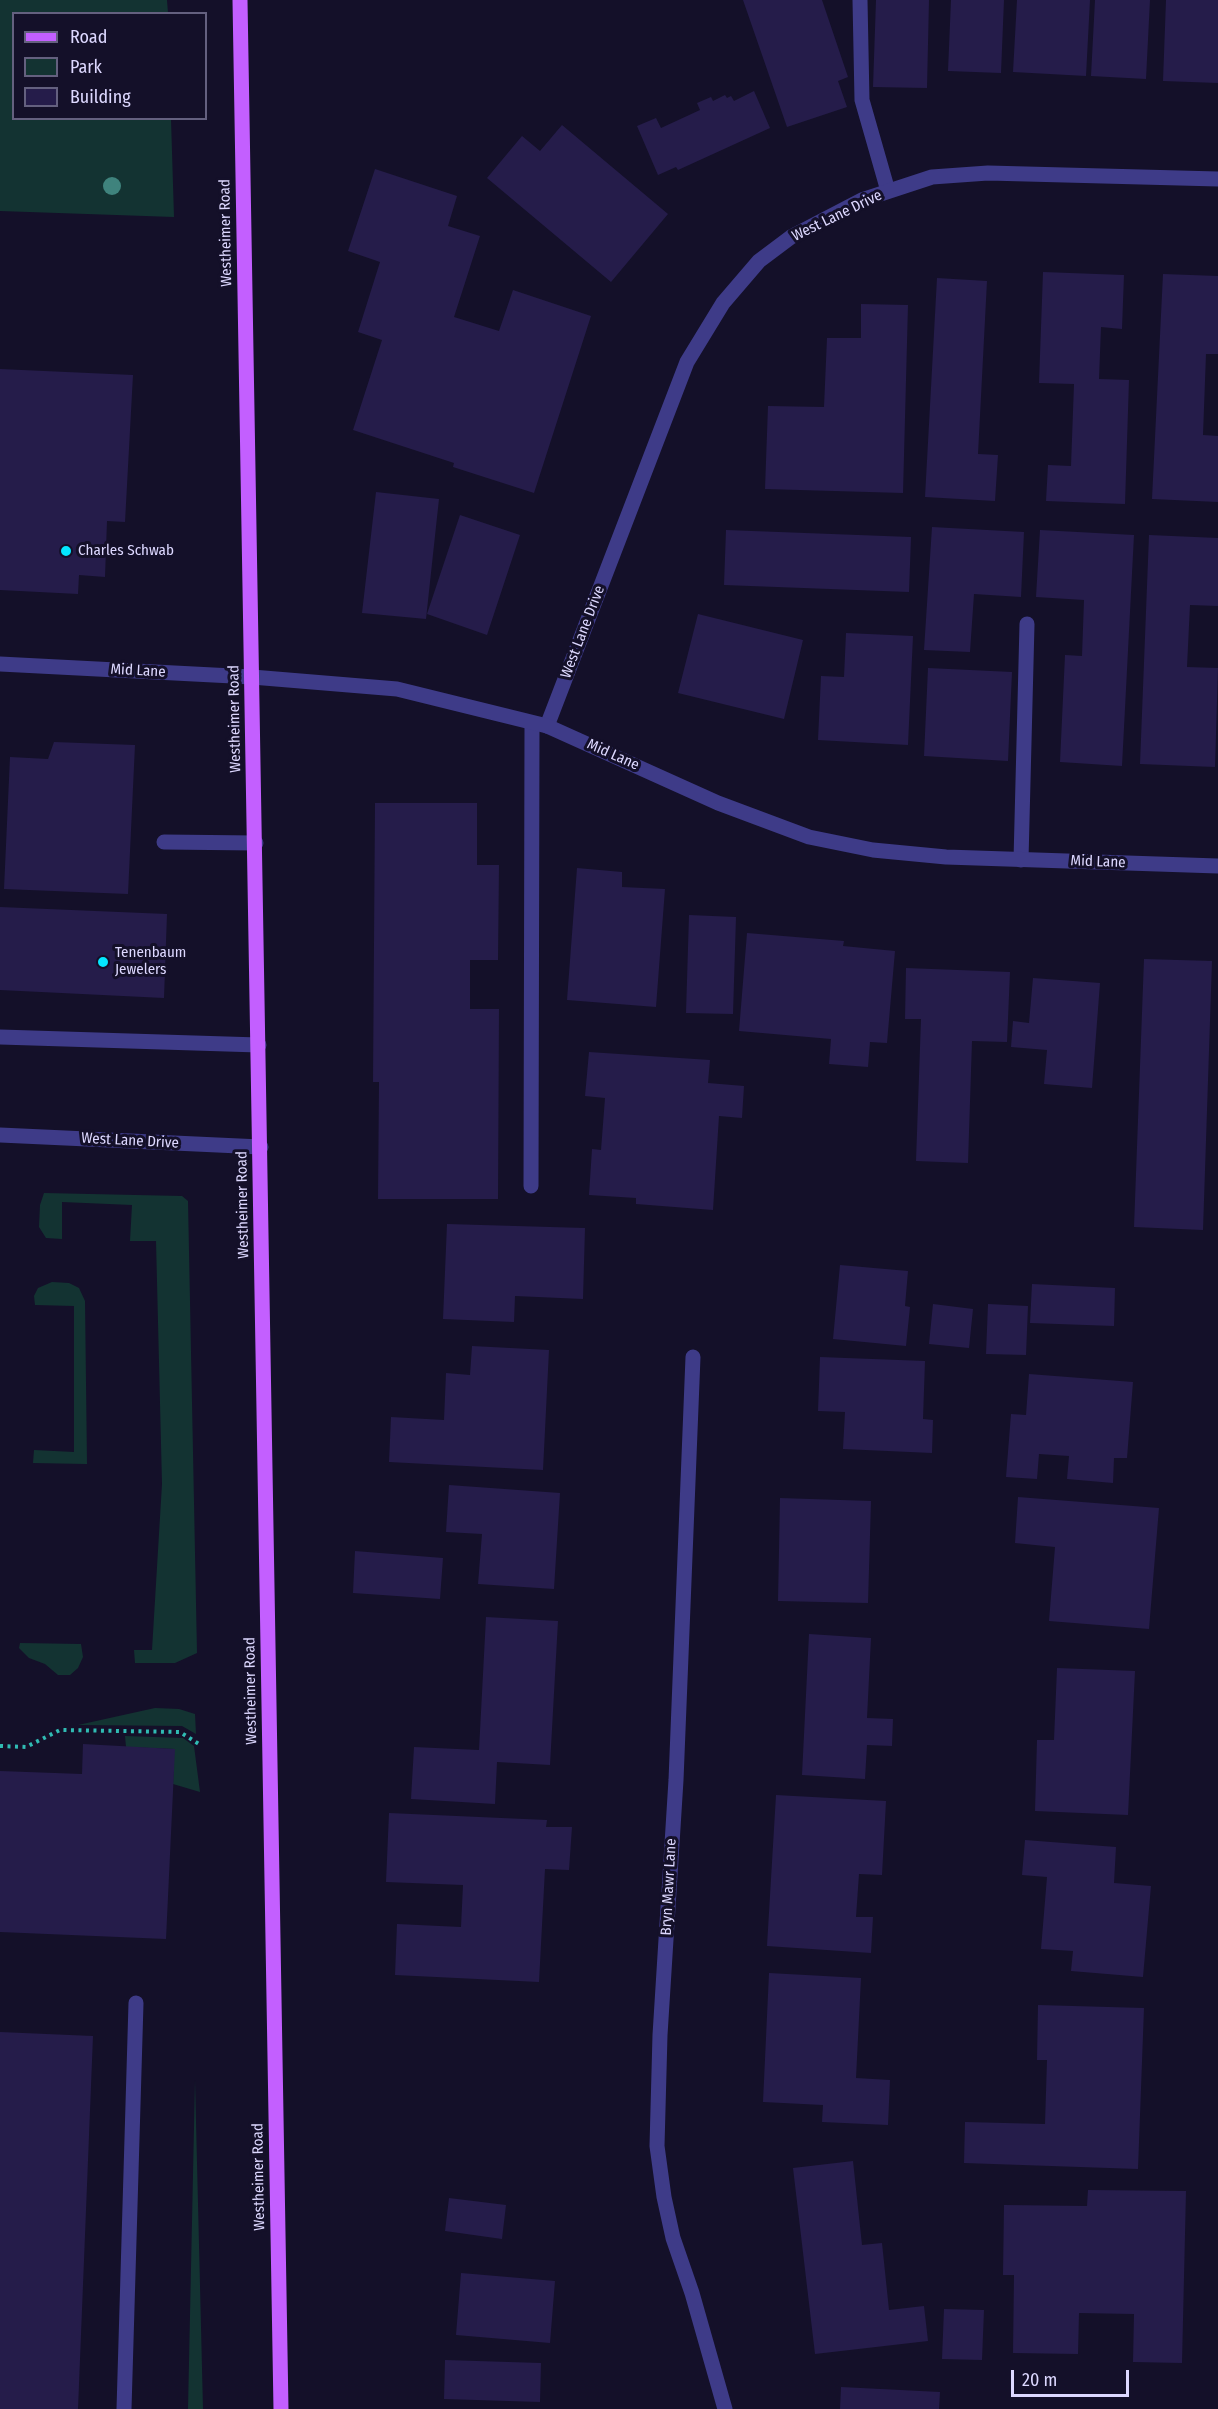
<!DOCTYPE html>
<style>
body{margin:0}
#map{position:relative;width:1218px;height:2409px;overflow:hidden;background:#141029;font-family:"Fira Sans Condensed",sans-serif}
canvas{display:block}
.legend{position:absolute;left:12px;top:12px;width:195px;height:108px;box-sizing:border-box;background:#141029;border:2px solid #64607f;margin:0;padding:8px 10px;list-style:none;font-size:18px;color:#ddd8ff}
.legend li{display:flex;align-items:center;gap:12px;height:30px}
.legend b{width:30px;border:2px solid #64607f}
.scale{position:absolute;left:1011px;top:2370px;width:118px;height:27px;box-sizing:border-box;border:3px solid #ddd8ff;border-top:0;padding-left:8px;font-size:18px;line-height:21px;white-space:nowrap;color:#ddd8ff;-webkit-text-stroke:4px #141029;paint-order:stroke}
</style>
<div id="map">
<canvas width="1218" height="2409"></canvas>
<ul class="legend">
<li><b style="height:8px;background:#c35fff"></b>Road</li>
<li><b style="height:16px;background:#133332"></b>Park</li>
<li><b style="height:16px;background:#251c4a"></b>Building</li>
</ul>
<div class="scale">20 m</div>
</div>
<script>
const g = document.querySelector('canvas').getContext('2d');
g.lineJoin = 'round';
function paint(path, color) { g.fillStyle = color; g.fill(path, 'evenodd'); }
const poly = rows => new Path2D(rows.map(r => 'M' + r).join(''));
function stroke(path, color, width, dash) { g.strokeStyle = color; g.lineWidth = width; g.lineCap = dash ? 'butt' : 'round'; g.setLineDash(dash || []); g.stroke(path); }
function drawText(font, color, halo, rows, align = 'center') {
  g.font = font + ' "Fira Sans Condensed",sans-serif'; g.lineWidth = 6; g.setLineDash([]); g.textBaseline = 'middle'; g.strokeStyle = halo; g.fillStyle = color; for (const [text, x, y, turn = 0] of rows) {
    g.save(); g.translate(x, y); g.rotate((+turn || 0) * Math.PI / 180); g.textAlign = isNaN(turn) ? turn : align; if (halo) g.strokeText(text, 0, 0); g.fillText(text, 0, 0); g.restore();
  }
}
const green = poly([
 [0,0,167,0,168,13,14,14,14,118,171,119,174,217,0,211],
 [44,1193,182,1196,188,1201,197,1653,175,1663,135,1663,134,1650,152,1650,162,1484,156,1241,130,1241,132,1205,62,1202,62,1239,46,1238,39,1227,40,1205],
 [52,1282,69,1283,79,1288,85,1301,87,1464,33,1463,34,1450,74,1452,74,1306,35,1305,34,1296,38,1288],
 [20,1643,81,1644,83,1657,78,1668,70,1675,58,1675,45,1664,29,1658,19,1648],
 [155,1708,179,1709,195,1714,196,1734,182,1726,78,1725],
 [125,1736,183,1738,194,1746,200,1792,173,1784,174,1749,126,1747],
 [195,2080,203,2409,188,2409]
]);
const building = poly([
 [743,0,822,0,848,77,838,81,847,107,787,127],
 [876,0,929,0,927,88,873,87],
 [951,0,1004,0,1001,73,948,71],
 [1017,0,1090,0,1086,76,1013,72],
 [1095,0,1150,0,1146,79,1091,76],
 [1166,0,1218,0,1218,83,1163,81],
 [754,91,770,128,678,170,676,167,658,175,637,126,656,118,661,128,700,110,697,103,711,97,713,101,725,95,727,98,731,96,734,101],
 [562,125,668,214,611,282,487,178,522,136,540,151],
 [375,169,457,196,448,226,480,236,454,317,499,331,513,290,591,316,534,493,453,467,454,463,353,430,382,340,358,332,380,262,348,251],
 [1043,272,1124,275,1122,329,1101,327,1099,379,1129,380,1125,504,1046,501,1048,465,1071,466,1074,384,1039,383],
 [1163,274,1218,276,1218,354,1206,354,1203,435,1218,436,1218,502,1152,499],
 [937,278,987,281,978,454,998,455,995,501,925,497],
 [861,304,908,305,903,493,765,489,768,406,824,407,827,338,861,338],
 [0,369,133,375,125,522,107,521,105,577,79,575,78,594,0,590],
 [376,492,439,499,426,619,362,613],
 [460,515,520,535,487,635,427,614],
 [932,527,1024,532,1021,597,974,594,970,652,924,650],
 [726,530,911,537,909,592,724,585],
 [1040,530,1134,535,1122,766,1060,762,1065,655,1082,656,1084,600,1036,597],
 [1149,535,1218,538,1218,606,1190,605,1187,667,1218,668,1215,767,1140,764],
 [698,614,803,640,784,719,678,693],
 [846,633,913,636,908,745,818,740,821,676,844,677],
 [928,668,1012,672,1008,761,924,756],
 [54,742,135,745,128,894,4,889,10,757,48,759],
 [375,803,477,803,477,865,499,865,498,960,470,960,470,1009,499,1009,498,1199,378,1199,379,1082,373,1082],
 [577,868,622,872,622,887,665,889,656,1007,567,1000],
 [0,907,167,914,164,998,0,990],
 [689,915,736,917,733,1014,686,1013],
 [747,933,844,941,843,946,895,951,887,1043,870,1042,868,1067,829,1064,831,1039,739,1031],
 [1144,959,1212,961,1203,1230,1134,1227],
 [906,968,1010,972,1007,1042,972,1041,968,1163,916,1161,921,1019,905,1019],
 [1033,978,1100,983,1092,1088,1044,1084,1047,1050,1011,1047,1013,1021,1029,1023],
 [589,1052,710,1060,708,1083,744,1086,742,1118,719,1116,713,1210,636,1204,636,1198,589,1195,592,1149,601,1150,605,1098,585,1096],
 [447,1224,585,1228,583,1299,515,1296,514,1322,443,1319],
 [840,1265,908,1271,905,1306,910,1307,906,1346,833,1339],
 [1032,1284,1115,1288,1114,1326,1030,1323],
 [933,1304,973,1309,969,1348,929,1344],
 [988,1304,1028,1306,1026,1355,986,1354],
 [472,1346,549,1350,543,1470,389,1462,391,1417,444,1420,446,1373,470,1375],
 [820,1357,925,1361,923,1419,933,1420,932,1453,843,1449,845,1412,818,1411],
 [1029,1374,1133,1382,1127,1458,1114,1458,1113,1483,1067,1479,1069,1456,1039,1454,1037,1479,1006,1477,1011,1414,1026,1415],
 [449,1485,560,1493,554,1589,478,1584,482,1534,446,1532],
 [1018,1497,1159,1508,1149,1629,1049,1621,1055,1547,1015,1543],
 [780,1498,871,1501,868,1603,778,1601],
 [355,1551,443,1558,440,1599,353,1593],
 [486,1617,558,1621,550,1765,497,1762,495,1804,411,1799,414,1747,479,1750],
 [809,1634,871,1638,867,1718,893,1719,892,1746,867,1745,865,1779,802,1775],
 [1057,1668,1135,1671,1128,1815,1035,1811,1037,1740,1054,1740],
 [83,1744,175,1749,166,1939,0,1932,0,1771,82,1774],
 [776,1795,886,1801,882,1875,859,1874,856,1917,873,1917,871,1953,767,1946],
 [389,1813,547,1820,546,1827,572,1827,569,1870,545,1869,539,1982,395,1975,397,1924,461,1927,463,1885,386,1882],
 [1025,1840,1116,1847,1114,1883,1151,1886,1143,1977,1071,1971,1073,1951,1041,1949,1047,1877,1022,1875],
 [769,1973,861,1978,856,2078,890,2080,888,2125,822,2122,823,2105,763,2102],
 [1038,2005,1144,2008,1138,2169,964,2163,965,2122,1045,2124,1047,2060,1037,2060],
 [0,2032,93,2036,78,2409,0,2409],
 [853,2161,862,2245,882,2243,889,2310,924,2306,928,2341,815,2354,793,2168],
 [1088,2190,1186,2191,1182,2363,1133,2362,1134,2314,1079,2313,1078,2354,1013,2353,1014,2275,1003,2275,1004,2205,1087,2206],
 [449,2198,506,2205,502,2239,445,2231],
 [461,2273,555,2281,550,2343,456,2335],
 [944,2309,984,2310,982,2360,942,2359],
 [445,2360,541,2363,540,2402,444,2399],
 [841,2387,940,2392,939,2409,840,2409]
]);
const path = poly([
 [0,1746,26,1747,60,1730,180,1732,199,1744]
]);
const service = poly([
 [860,0,862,100,888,191],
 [164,842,256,843],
 [1021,860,1027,624],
 [0,1037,259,1045],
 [531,1186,532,723],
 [124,2409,136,2003]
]);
const minor = poly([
 [547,726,687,362,723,303,759,261,791,237,862,200,932,177,988,173,1218,179],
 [0,1135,261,1147],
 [693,1357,676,1780,660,2035,657,2146,664,2197,673,2238,692,2293,725,2409]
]);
const tertiary = poly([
 [0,664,252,677,397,689,547,726,718,803,809,837,873,850,946,857,1218,866]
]);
const primary = poly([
 [240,0,281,2409]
]);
const trees = [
 [112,186]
];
const markers = [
 [66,551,6,"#04e6ff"],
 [103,962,6,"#04e6ff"]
];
const streetNames = [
 ["West Lane Drive",837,216,-26],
 ["Westheimer Road",226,233,-91],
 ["West Lane Drive",583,632,-69],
 ["Mid Lane",138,671,3],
 ["Westheimer Road",235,719,-91],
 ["Mid Lane",613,755,24],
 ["Mid Lane",1098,862,2],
 ["West Lane Drive",130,1141,3],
 ["Westheimer Road",243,1205,-91],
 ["Westheimer Road",251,1691,-91],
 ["Bryn Mawr Lane",669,1887,-87],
 ["Westheimer Road",259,2177,-91]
];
const poiNames = [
 ["Charles Schwab",78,551],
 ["Tenenbaum",115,953],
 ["Jewelers",115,970]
];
paint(green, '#133332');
paint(building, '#251c4a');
stroke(path, '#30bbb3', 4, [3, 4.5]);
stroke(service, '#3e3b88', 15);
stroke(minor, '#3e3b88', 15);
stroke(tertiary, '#3e3b88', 15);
stroke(primary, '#c35fff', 15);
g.fillStyle = '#3f837d';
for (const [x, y] of trees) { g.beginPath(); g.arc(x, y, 9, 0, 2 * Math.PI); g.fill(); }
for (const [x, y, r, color] of markers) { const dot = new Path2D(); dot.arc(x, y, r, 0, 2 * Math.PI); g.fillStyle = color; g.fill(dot); stroke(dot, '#141029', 2); }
drawText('15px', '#ddd8ff', '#141029', streetNames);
drawText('15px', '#ddd8ff', '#141029', poiNames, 'left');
</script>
